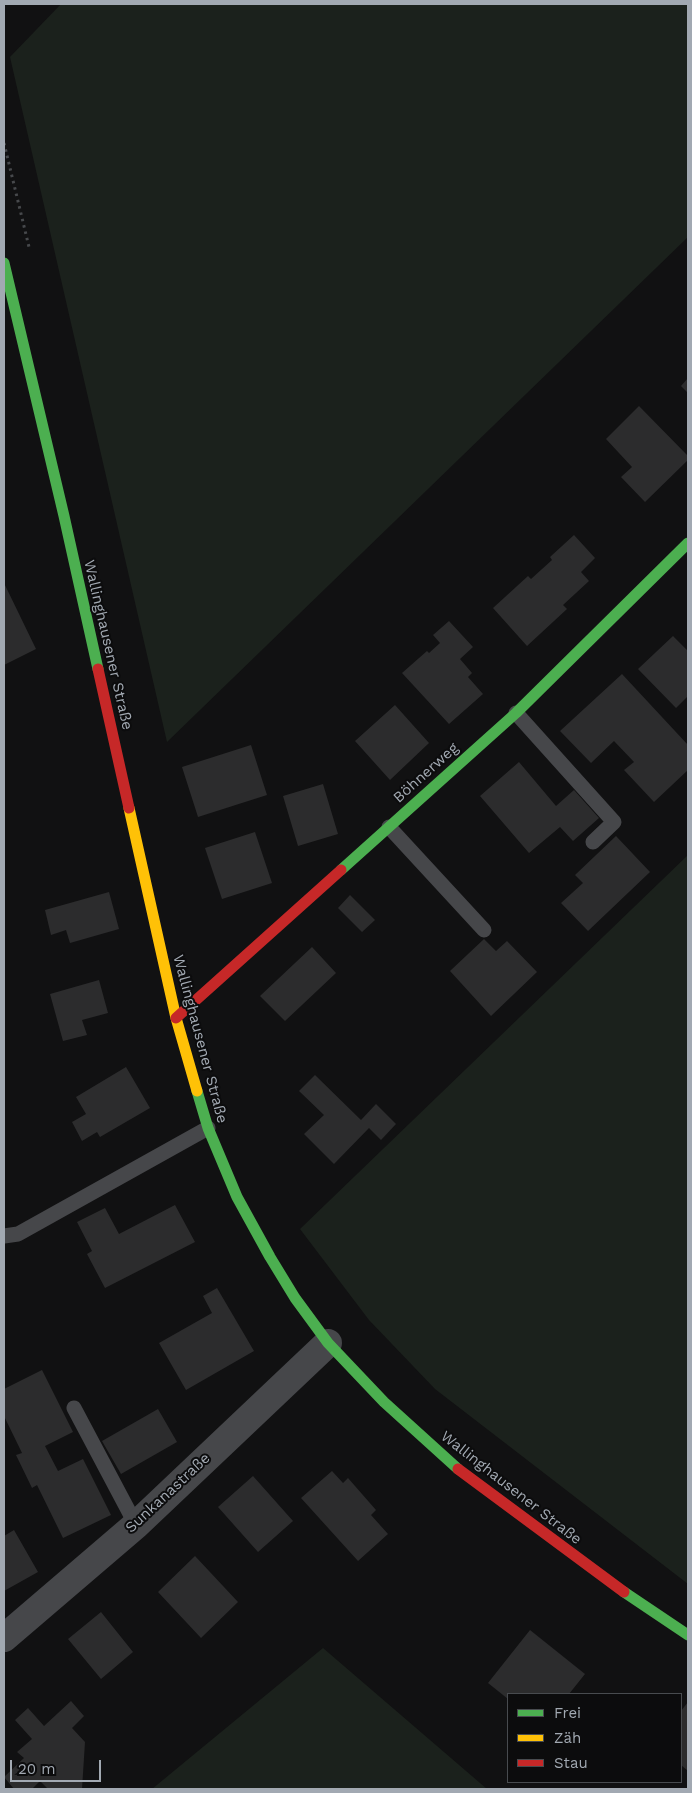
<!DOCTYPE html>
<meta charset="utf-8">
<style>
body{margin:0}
#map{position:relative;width:692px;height:1793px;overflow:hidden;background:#111112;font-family:"Work Sans",sans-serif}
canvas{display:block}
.frame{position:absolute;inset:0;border:5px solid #a2a9b2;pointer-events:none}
.legend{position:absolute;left:507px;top:1693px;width:175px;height:90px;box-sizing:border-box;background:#0c0c0d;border:1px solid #484b4f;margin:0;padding:6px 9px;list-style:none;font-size:15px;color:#a2a9b2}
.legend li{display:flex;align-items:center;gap:10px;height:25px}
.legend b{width:25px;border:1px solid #484b4f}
.scale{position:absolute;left:10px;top:1760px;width:91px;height:22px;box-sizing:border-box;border:2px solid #a2a9b2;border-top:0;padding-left:6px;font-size:15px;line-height:18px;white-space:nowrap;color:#a2a9b2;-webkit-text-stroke:4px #0c0c0d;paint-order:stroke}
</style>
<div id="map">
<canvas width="692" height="1793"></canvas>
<div class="frame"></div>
<ul class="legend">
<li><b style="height:6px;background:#4caf50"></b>Frei</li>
<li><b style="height:6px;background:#ffc107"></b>Zäh</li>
<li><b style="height:6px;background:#c62828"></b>Stau</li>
</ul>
<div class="scale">20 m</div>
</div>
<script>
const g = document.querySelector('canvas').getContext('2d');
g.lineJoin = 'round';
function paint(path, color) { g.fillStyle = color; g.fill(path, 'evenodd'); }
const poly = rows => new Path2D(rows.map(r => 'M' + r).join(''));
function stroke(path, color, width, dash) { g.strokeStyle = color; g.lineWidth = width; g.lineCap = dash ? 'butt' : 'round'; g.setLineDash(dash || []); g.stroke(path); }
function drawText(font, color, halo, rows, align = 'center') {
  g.font = font + ' "Work Sans",sans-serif'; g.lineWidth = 4; g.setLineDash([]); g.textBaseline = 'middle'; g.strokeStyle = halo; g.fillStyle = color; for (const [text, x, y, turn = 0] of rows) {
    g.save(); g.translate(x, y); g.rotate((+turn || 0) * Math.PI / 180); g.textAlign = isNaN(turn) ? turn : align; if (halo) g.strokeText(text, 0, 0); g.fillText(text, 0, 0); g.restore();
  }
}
const green = poly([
 [61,4,688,4,688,237,167,742,10,57],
 [688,855,688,1584,435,1389,369,1320,300,1229],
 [323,1648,487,1789,152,1789]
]);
const building = poly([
 [688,378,688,393,681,386],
 [639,406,688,456,688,460,645,502,621,477,632,467,606,439],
 [574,535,595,558,581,572,589,581,563,605,567,609,527,646,493,608,528,576,531,579,552,560,550,557],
 [4,583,36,649,4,665],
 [449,621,473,647,460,659,472,673,468,677,483,694,449,724,402,673,427,651,429,653,440,643,433,635],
 [673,636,688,651,688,696,676,708,638,669],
 [622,674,688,745,688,770,654,802,624,770,634,762,614,741,591,763,560,731],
 [395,705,429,743,390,780,355,741],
 [251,745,267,795,198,817,182,767],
 [519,762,556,806,574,790,599,818,573,841,560,827,529,853,480,796],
 [323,784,338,834,298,846,283,796],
 [255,832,272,883,222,899,205,848],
 [616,836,650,872,588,931,561,903,583,883,575,875],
 [109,892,119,929,70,943,66,930,51,935,45,910],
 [350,895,375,920,362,932,338,908],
 [484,939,496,951,507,941,537,972,491,1016,450,971],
 [312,947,336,973,285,1021,260,996],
 [99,980,108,1013,82,1020,87,1035,63,1041,50,994],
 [126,1067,150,1108,100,1137,97,1132,82,1141,72,1122,86,1114,76,1097],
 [315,1075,361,1120,376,1104,396,1124,381,1140,369,1128,334,1164,304,1134,324,1115,299,1091],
 [175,1205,195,1242,105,1288,87,1254,92,1251,77,1222,105,1208,119,1234],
 [217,1288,254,1351,186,1390,159,1343,212,1313,203,1296],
 [42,1370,73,1432,45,1446,58,1471,83,1459,111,1515,63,1538,37,1485,32,1488,16,1455,22,1453,4,1416,4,1389],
 [158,1409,177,1442,121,1474,102,1441],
 [332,1471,343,1483,348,1478,376,1510,371,1515,388,1534,358,1561,301,1498],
 [253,1476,293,1521,258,1552,218,1507],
 [14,1530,38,1572,4,1591,4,1536],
 [195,1556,238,1602,201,1638,158,1592],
 [101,1612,133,1652,101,1679,68,1639],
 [530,1630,585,1674,569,1694,508,1694,508,1699,488,1683],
 [71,1701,84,1716,72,1728,85,1742,82,1789,48,1789,40,1781,32,1789,14,1789,4,1777,24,1758,17,1752,32,1739,15,1720,28,1708,44,1726],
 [688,1702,688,1771,681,1765,681,1711]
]);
const path = poly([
 [4,143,29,247]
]);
const lane = poly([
 [516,713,614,822,593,842],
 [389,827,484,930],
 [4,1236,18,1234,208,1128],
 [74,1408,136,1525]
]);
const street = poly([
 [4,1638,136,1525,328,1343]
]);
const fast = poly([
 [4,263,64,516,98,669],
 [341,870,516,713,688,543],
 [197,1091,208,1128,237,1197,270,1257,295,1298,328,1343,384,1402,458,1469],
 [624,1592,688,1635]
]);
const slow = poly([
 [129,808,176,1018,197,1091]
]);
const jam = poly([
 [98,669,129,808],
 [176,1018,341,870],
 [458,1469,624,1592]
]);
const streetNames = [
 ["Wallinghausener Straße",108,645,77],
 ["Böhnerweg",426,773,-42],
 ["Wallinghausener Straße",200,1039,75],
 ["Wallinghausener Straße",511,1488,38],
 ["Sunkanastraße",168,1493,-43]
];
paint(green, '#1b211c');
paint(building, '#2c2c2d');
stroke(path, '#47494c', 3, [2.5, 4]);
stroke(lane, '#46474a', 15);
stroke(street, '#46474a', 28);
stroke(fast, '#4caf50', 11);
stroke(slow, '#ffc107', 11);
stroke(jam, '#c62828', 11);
drawText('15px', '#a2a9b2', '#0c0c0d', streetNames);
</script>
